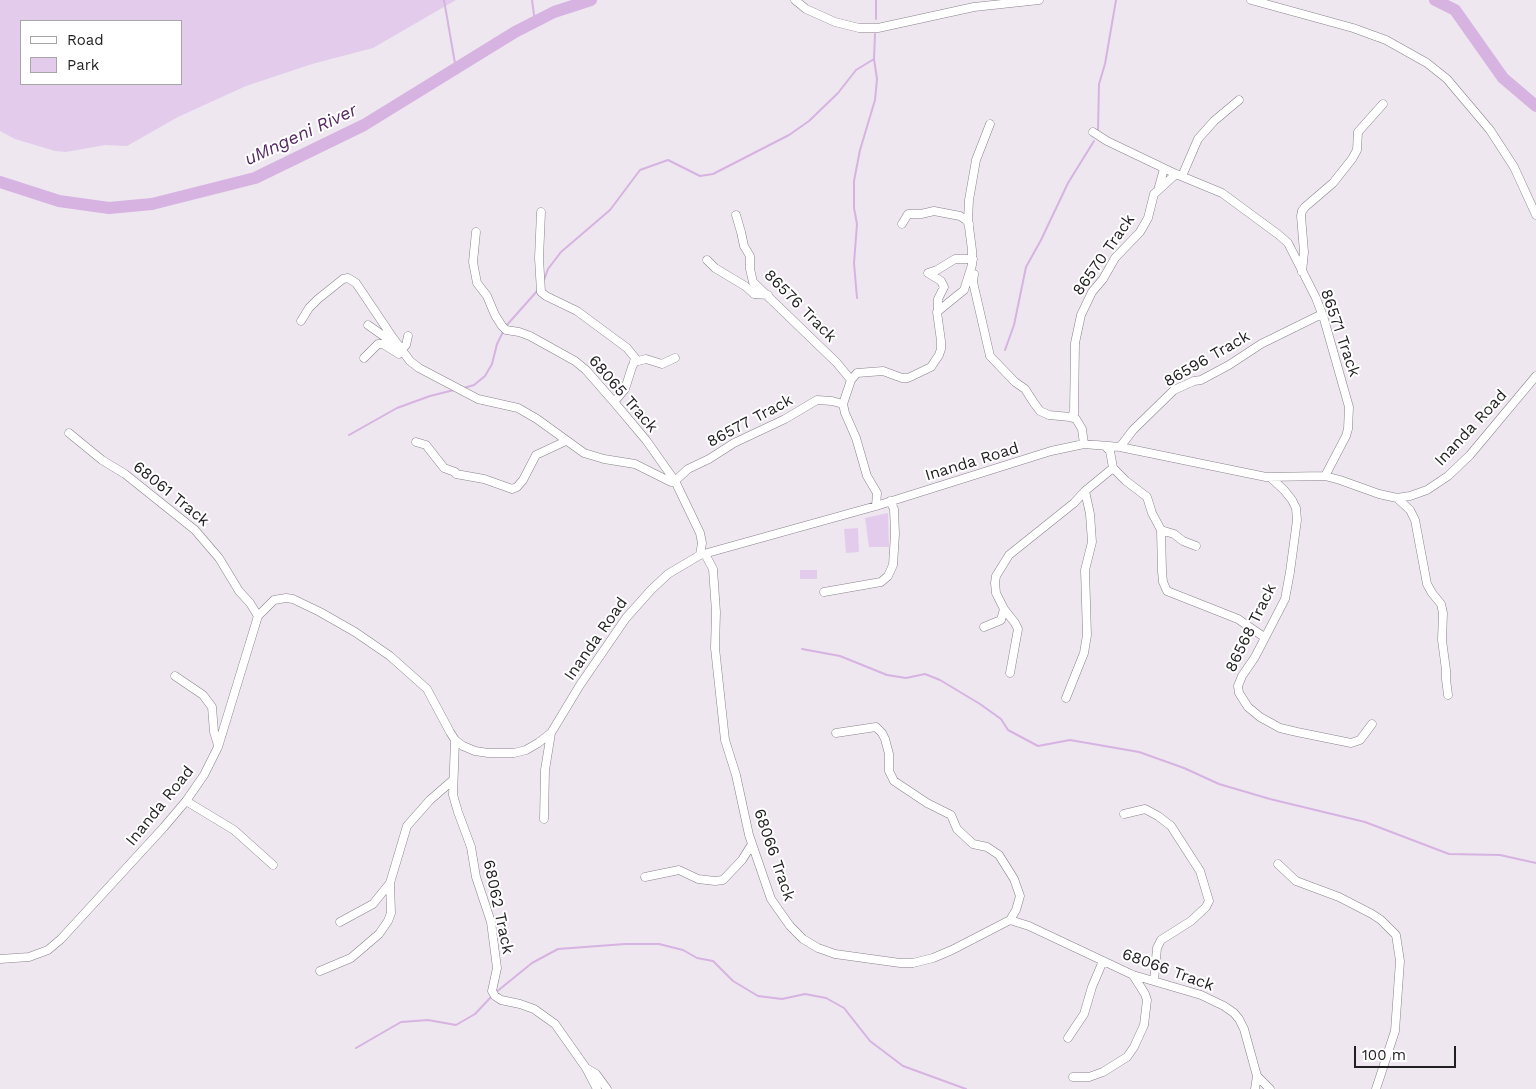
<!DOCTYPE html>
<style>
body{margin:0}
#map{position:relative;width:1536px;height:1089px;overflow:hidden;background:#eee7f0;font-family:"Work Sans",sans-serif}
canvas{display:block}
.legend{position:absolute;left:20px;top:20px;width:162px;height:65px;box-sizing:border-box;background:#fff;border:1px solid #a7a5a7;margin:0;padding:6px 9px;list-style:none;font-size:15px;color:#221f22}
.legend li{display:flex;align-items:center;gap:10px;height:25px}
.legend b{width:25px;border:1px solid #a7a5a7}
.scale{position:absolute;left:1354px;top:1046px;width:102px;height:22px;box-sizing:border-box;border:2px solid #221f22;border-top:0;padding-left:6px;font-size:15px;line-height:18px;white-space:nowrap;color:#221f22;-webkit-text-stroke:4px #fff;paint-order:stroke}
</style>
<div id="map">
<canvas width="1536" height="1089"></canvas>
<ul class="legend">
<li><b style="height:6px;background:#fff"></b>Road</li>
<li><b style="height:14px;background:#e3cceb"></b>Park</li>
</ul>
<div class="scale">100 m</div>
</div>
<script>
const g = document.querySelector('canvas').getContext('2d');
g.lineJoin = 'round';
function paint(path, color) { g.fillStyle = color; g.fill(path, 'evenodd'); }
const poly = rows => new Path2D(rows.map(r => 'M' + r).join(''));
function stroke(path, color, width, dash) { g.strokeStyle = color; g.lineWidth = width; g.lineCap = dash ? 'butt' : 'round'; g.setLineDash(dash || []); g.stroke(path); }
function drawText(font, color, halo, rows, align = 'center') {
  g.font = font + ' "Work Sans",sans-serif'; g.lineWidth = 4; g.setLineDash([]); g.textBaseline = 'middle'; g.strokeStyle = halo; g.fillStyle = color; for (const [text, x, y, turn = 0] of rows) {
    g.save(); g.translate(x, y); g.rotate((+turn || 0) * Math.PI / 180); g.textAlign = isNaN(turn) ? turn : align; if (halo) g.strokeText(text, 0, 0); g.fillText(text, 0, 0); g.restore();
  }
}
const green = poly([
 [0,0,456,0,373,48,312,64,246,86,178,117,127,146,105,145,66,152,55,151,15,139,0,131],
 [21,21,181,21,181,84,21,84],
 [888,513,889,547,869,547,865,518],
 [858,528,859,552,846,553,844,529],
 [800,570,817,570,817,579,800,579]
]);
const stream = poly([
 [444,0,456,69],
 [532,0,535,22],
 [876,0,876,19],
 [1098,131,1099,84,1105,64,1116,0],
 [544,280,548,269,561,252,610,210,640,170,668,160,700,176,713,174,789,135,809,121,838,93,856,70,874,59],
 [857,298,854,263,857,224,854,208,854,181,860,150,875,100,877,79,874,59,875,34],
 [506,326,538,290],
 [1005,350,1014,325,1026,267,1041,240,1068,183,1094,141],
 [464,388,474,385,485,376,492,364,497,344,504,330],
 [349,435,397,408,430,396,454,390],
 [802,649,840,656,887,675,906,678,925,674,940,680,980,704,1001,719,1008,730,1038,746,1070,740,1139,752,1184,768,1219,784,1270,799,1365,822,1449,854,1500,855,1536,863],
 [495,993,532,963,558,949,625,944,659,944,683,950,697,958,713,961,733,981,758,996,782,999,805,994,826,998,844,1008,870,1041,903,1066,966,1089],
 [356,1048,401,1022,428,1020,456,1025,475,1014,491,997]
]);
const river = poly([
 [1435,0,1455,10,1503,78,1536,106],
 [0,182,59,201,109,208,152,204,255,178,364,125,515,32,554,12,591,0]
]);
const minor = poly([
 [795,0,806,9,835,22,859,28,878,28,974,7,1039,0],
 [1251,0,1353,28,1386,40,1427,63,1447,79,1490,130,1514,167,1536,215],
 [1093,132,1107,141,1176,174,1222,193,1279,235,1288,243,1316,298,1324,319,1349,407,1348,429,1346,436,1325,476],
 [1182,176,1198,139,1214,121,1239,100],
 [1158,190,1164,169],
 [541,212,539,258,541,292,546,296,577,311,627,348,636,359,632,367,625,389,614,402],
 [736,215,741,232,744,246,750,256,750,269,753,282,837,363,851,380],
 [902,224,908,214,921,214,934,211,960,216,966,220,969,224],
 [476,232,473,262,477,283,487,296,495,315,502,326,506,330,519,332,530,336,575,361,586,370,614,402,646,440,675,481,700,533,702,543,700,555],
 [707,260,715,268,745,286,754,294,768,295],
 [1302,272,1304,252,1301,216,1302,211,1305,207,1333,183,1352,159,1357,150,1358,132,1383,104],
 [974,274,973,282,990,356,1015,382,1025,389,1034,403,1040,411,1049,415,1070,417],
 [938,310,938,299,944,287,941,281,928,273,937,270,955,259,973,259],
 [301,321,309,308,318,299,343,279,348,278,356,283,393,338,410,361,419,368,478,399,518,408,537,419,584,453,604,459,635,464,671,482,675,481,688,469,709,459,734,443,785,419,817,400,832,401,843,404],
 [368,325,402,349,406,345,408,336],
 [364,358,378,344,383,344,399,354],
 [634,362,646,359,662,364,675,358],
 [69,433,102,460,125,474,195,530,219,558,239,591,250,603,258,616],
 [416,442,426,445,444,468,455,472,456,474,484,479,512,489,517,487,523,480,536,455,566,441],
 [1084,444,1082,429,1076,419,1070,417,1074,414,1075,343,1081,315,1092,292,1103,279,1115,258,1140,232,1148,218,1154,194,1176,174],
 [1105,446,1110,451,1113,468,1126,481,1147,497,1152,513,1161,530,1162,571,1163,582,1167,591,1238,619,1264,637],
 [1120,447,1133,430,1174,390,1194,381,1201,380,1229,365,1261,344,1322,314],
 [1268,477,1271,478,1284,490,1292,500,1296,508,1297,520,1290,572,1285,599,1255,657,1242,676,1238,686,1239,693,1248,707,1260,717,1280,728,1297,732,1351,743,1360,740,1372,724],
 [1397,498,1410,510,1415,520,1427,584,1432,593,1441,604,1443,613,1442,640,1446,670,1446,679,1448,695],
 [876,506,877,493,867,476,856,438,845,413,843,404,851,380,857,373,883,371,902,378,908,378,931,367,939,355,941,349,941,341,937,312,964,290,972,265,972,250,968,219,969,200,976,160,990,124],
 [1161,530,1174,534,1183,541,1196,546],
 [705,554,713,569,716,612,715,648,725,740,736,775,749,835,771,899,790,926,803,939,818,948,835,954,900,963,913,963,933,958,952,950,1010,920,1029,926,1133,975,1201,995,1224,1006,1234,1013,1239,1019,1244,1029,1257,1076,1270,1089],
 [824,592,881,582,888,576,893,565,895,534,894,509,890,501],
 [984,627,1001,620,1004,609],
 [1010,673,1018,629,1015,623,1004,609,996,593,995,583,996,576,1009,555,1074,503,1085,491],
 [175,676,203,695,212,707,214,732,218,745],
 [1066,698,1084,653,1087,635,1085,570,1092,542,1090,514,1085,491,1113,468],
 [836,733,876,727,882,733,885,739,889,754,889,771,894,781,927,803,951,815,957,829,973,844,987,847,999,855,1014,879,1020,896,1016,910,1010,920],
 [455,740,453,795,458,812,471,847,476,877,491,922,497,968,492,991,495,996,501,1000,520,1004,534,1009,555,1024,586,1068,597,1089],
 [186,801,234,830,273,865],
 [1124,814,1145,809,1158,816,1171,826,1200,871,1209,901,1206,907,1191,921,1161,940,1157,948,1154,981],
 [544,819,545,770,551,733],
 [1278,864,1296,881,1339,897,1372,914,1381,920,1396,935,1400,961,1395,1031,1376,1089],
 [645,877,679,870,698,879,715,881,723,880,742,860,752,844],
 [340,922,373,904,390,883],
 [0,959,29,957,48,950,61,939,164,827,186,801,204,775,218,747,258,616,274,600,286,598,293,599,320,612,355,632,390,656,427,689,450,732,455,740,463,746,475,751,488,753,514,753,526,750,538,743,551,733,580,685,626,618,651,590,668,574,700,555,876,506,1051,451,1084,444,1120,447,1266,477,1325,476,1340,480,1379,494,1397,498,1410,496,1427,490,1448,476,1470,455,1536,376],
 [320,971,351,958,379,934,388,921,391,913,390,883,407,826,430,800,453,780],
 [1068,1038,1084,1014,1092,987,1103,961],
 [586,1068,596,1074,607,1089],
 [1073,1077,1089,1077,1103,1072,1127,1057,1134,1047,1144,1025,1147,1000,1145,994,1133,975],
 [1255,1089,1257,1076]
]);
const streetNames = [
 ["86570 Track",1104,255,-55],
 ["86576 Track",800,306,45],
 ["86571 Track",1340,333,71],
 ["86596 Track",1207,359,-30],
 ["68065 Track",623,394,49],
 ["86577 Track",750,421,-28],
 ["Inanda Road",1471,428,-47],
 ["Inanda Road",972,462,-17],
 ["68061 Track",171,494,39],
 ["86568 Track",1251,628,-64],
 ["Inanda Road",596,639,-55],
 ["Inanda Road",160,806,-51],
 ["68066 Track",774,855,71],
 ["68062 Track",498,907,78],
 ["68066 Track",1168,970,20]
];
const waterNames = [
 ["uMngeni River",301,135,-25]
];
paint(green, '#e3cceb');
stroke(stream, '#d6b3e1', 2);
stroke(river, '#d6b3e1', 12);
stroke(minor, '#89838b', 9);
stroke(minor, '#fff', 8);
drawText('16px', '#221f22', '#fff', streetNames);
drawText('italic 18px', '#562a63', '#fff', waterNames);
</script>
